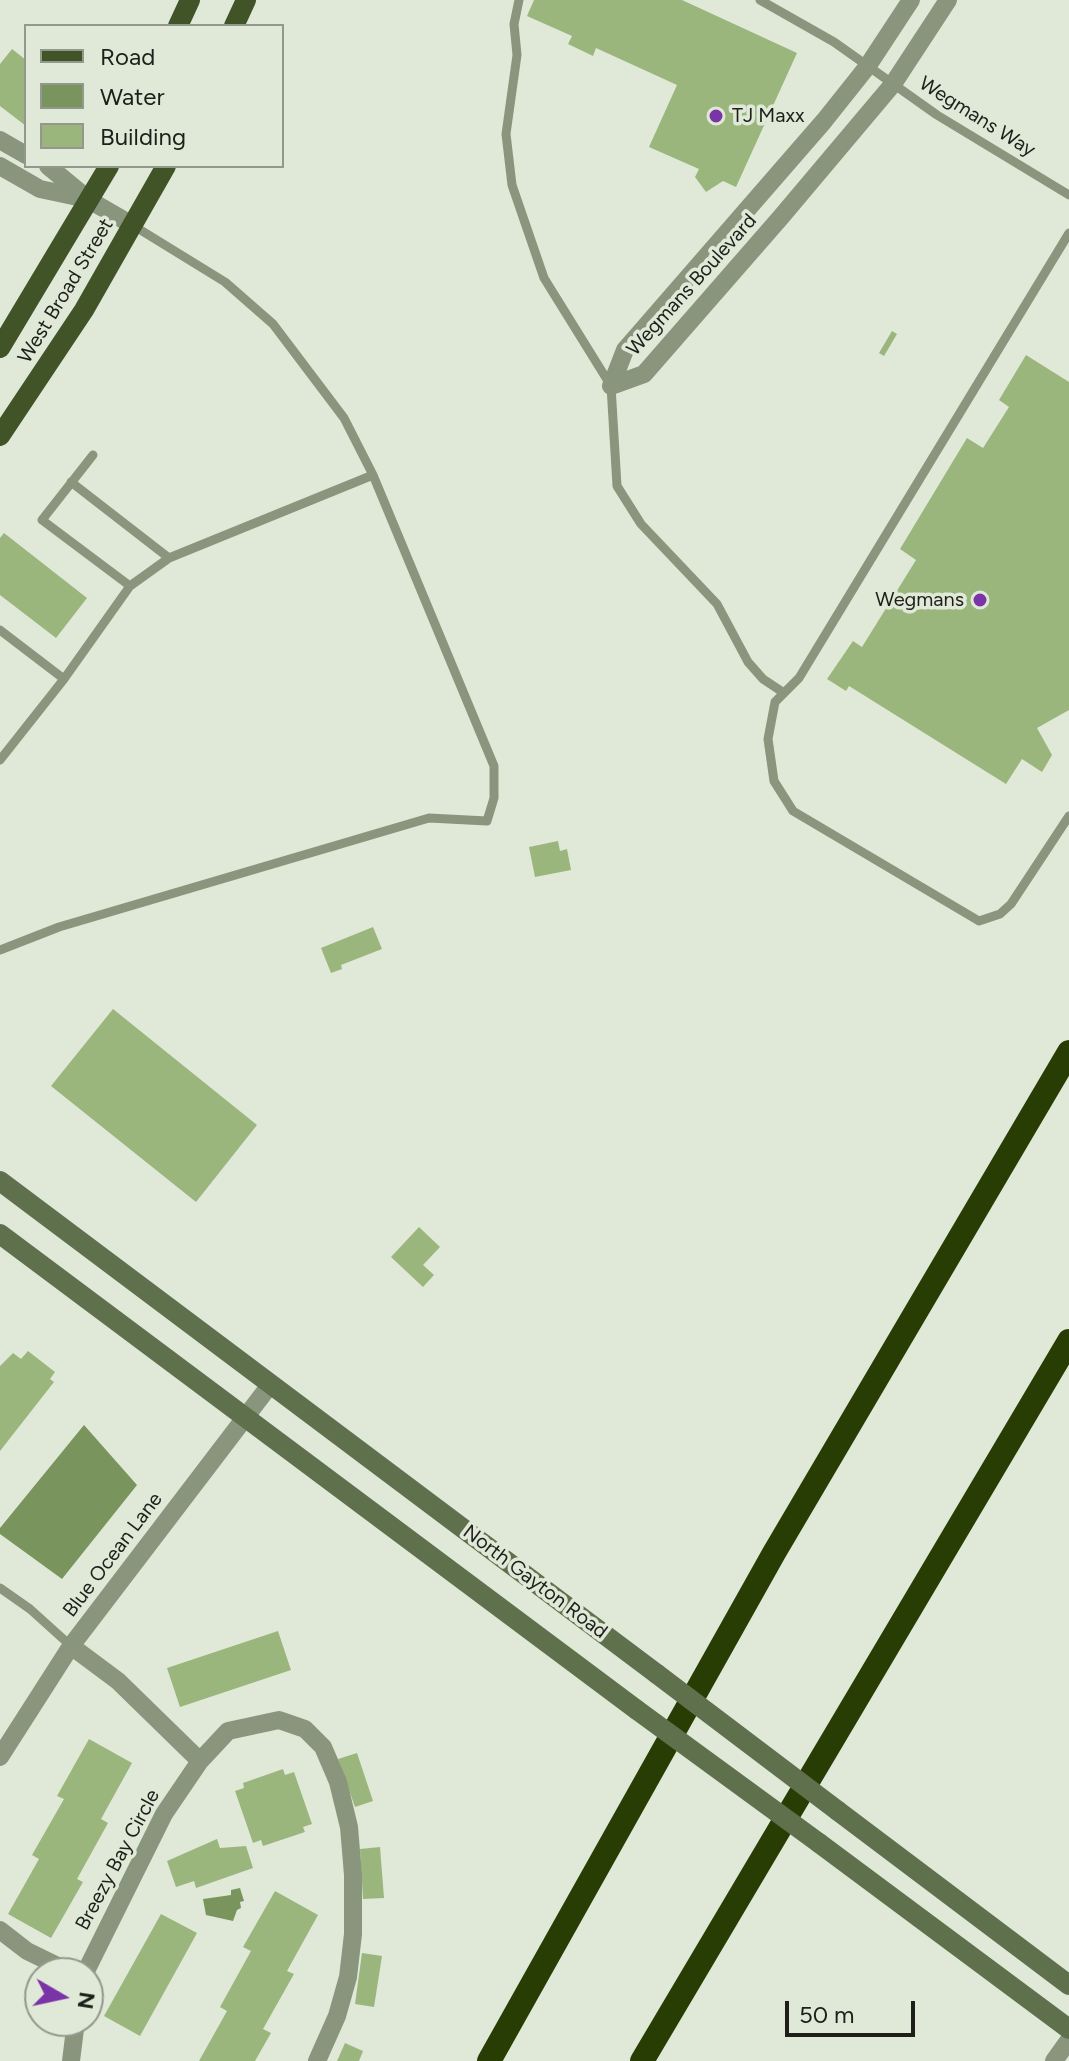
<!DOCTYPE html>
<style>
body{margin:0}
#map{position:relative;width:1069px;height:2061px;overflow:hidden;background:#e0e9d8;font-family:Figtree,sans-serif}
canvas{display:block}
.legend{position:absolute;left:24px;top:24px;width:260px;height:144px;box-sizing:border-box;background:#e0e9d8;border:2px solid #92998c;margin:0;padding:10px 14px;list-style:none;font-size:24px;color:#1d201a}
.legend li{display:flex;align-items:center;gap:16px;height:40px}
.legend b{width:40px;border:2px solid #92998c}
.north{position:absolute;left:24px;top:1957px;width:80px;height:80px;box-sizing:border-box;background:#e0e9d8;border:2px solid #92998c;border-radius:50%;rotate:99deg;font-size:22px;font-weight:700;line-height:32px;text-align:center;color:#1d201a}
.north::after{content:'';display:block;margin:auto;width:28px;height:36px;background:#7b34a7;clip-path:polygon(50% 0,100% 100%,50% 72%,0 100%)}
.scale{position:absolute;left:785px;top:2001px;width:130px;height:36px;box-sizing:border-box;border:4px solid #1d201a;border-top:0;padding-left:10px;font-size:24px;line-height:28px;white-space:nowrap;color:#1d201a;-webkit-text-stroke:6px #e0e9d8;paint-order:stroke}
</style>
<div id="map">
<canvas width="1069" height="2061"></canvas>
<ul class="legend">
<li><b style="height:10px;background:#405428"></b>Road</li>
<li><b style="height:22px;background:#79945c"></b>Water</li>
<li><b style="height:22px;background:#9ab67c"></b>Building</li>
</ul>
<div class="north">N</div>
<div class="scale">50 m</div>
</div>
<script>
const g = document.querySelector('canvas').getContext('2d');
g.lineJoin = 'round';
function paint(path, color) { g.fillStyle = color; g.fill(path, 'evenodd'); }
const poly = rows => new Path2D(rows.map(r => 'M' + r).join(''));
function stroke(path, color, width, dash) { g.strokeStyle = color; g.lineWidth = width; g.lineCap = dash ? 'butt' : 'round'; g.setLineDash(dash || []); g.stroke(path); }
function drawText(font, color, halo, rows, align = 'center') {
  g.font = font + ' Figtree,sans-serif'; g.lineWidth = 7; g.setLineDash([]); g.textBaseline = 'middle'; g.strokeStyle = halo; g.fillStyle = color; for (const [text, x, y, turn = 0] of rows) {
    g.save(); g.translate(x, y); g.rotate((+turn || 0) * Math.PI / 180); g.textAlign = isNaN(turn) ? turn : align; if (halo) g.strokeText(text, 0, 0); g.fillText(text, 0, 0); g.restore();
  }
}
const water = poly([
 [84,1425,137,1485,62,1579,0,1534,0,1528],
 [240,1888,244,1901,240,1902,241,1908,237,1910,233,1921,206,1915,203,1899,231,1895,231,1890]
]);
const building = poly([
 [534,0,682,0,797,53,736,187,723,181,706,192,695,177,699,169,649,147,677,85,596,48,593,56,568,44,572,36,527,16],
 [12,49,26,60,26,126,0,106,0,64],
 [892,331,897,334,884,356,879,353],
 [1026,355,1069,382,1069,710,1037,728,1052,755,1042,772,1022,759,1006,784,849,686,846,691,827,679,853,641,862,647,916,560,900,549,967,438,983,448,1009,407,999,400],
 [4,533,87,598,56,638,0,595,0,538],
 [558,841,560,851,567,849,571,870,535,877,529,847],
 [373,927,382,949,341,965,342,969,331,973,321,948],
 [113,1009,257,1125,196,1202,51,1086],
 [419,1227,440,1247,423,1265,434,1275,423,1287,391,1257],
 [28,1351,55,1372,50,1379,54,1382,0,1451,0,1366,13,1353,21,1359],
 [278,1631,291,1670,180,1707,167,1668],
 [89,1739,132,1763,101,1819,108,1823,77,1879,83,1882,51,1938,8,1914,39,1859,32,1855,64,1799,57,1796],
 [357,1753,373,1801,355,1807,338,1759],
 [283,1769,285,1775,294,1772,312,1824,303,1827,305,1832,263,1846,261,1840,253,1843,235,1791,244,1788,243,1783],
 [217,1839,220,1848,246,1846,253,1868,196,1888,194,1881,176,1887,167,1861],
 [380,1847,384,1898,363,1899,360,1849],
 [275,1891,318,1915,287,1971,294,1974,263,2029,271,2033,255,2061,199,2061,227,2011,220,2007,251,1951,243,1947],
 [161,1914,197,1933,140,2036,104,2016],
 [362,1953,382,1956,374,2007,355,2004],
 [345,2043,363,2051,359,2061,337,2061]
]);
const lane = poly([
 [519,0,514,24,517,55,506,134,512,185,544,278,611,386,617,486,641,524,717,604,748,662,763,679,784,693],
 [760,0,834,42,937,115,1069,195],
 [1069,233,799,678,775,702,768,739,774,781,793,811,979,921,1000,914,1011,904,1069,816],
 [93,455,42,520,130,586],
 [71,482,169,558],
 [0,630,64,679,0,760],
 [64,679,130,586,169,558,373,475],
 [0,950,59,927,429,818,487,821,494,798,494,766,373,475,344,418,273,324,225,282,134,226],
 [0,1588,30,1609,71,1646]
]);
const street = poly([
 [0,140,26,155],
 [0,166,40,189,87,199],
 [48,166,89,200,134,226],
 [611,386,644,374,781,217,893,84,948,0],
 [611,386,625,350,824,121,867,67,911,0],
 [71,1646,118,1681,200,1761],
 [0,1757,71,1646,270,1385],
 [0,1930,27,1951,72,1973],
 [85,1973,164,1814,200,1761,228,1731,279,1720,305,1729,323,1747,338,1782,349,1827,353,1875,353,1934,348,1977,337,2016,317,2061],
 [71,2061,76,2021],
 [1054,2061,1069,2040]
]);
const secondary = poly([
 [0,1181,657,1674],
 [0,1234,637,1710],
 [838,1811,1069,1985],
 [819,1843,1069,2029]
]);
const primary = poly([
 [178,26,190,0],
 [234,26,246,0],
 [0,348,109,166],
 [0,436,84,310,166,166]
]);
const highway = poly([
 [489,2061,774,1553,1069,1052],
 [642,2061,1069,1341]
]);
const secondaryBridge = poly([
 [657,1674,838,1811],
 [637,1710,819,1843]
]);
const markers = [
 [716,116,8,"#7b34a7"],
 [980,600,8,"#7b34a7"]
];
const poiNames = [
 ["TJ Maxx",732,116],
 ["Wegmans",964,600,"right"]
];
const streetNames = [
 ["Wegmans Way",977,117,32],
 ["Wegmans Boulevard",692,285,-48],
 ["West Broad Street",66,291,-59],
 ["Blue Ocean Lane",113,1555,-53],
 ["North Gayton Road",535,1582,37],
 ["Breezy Bay Circle",118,1860,-62]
];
paint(water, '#79945c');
paint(building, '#9ab67c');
stroke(lane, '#89967d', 9);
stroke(street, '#89967d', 18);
stroke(secondary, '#5e704c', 20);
stroke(primary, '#405428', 20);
stroke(highway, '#273d03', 24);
stroke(secondaryBridge, '#5e704c', 20);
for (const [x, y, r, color] of markers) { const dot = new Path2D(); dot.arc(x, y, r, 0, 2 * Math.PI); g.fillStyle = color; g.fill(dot); stroke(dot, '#e0e9d8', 3); }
drawText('20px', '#1d201a', '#e0e9d8', poiNames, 'left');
drawText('20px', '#1d201a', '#e0e9d8', streetNames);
</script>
